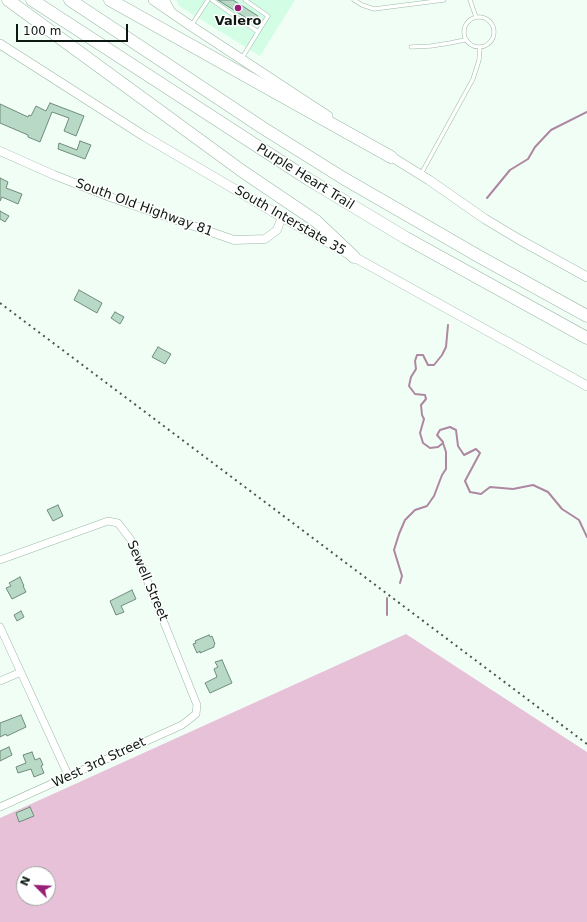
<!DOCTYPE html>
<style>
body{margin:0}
#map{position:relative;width:587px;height:922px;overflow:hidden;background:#f1fef6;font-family:"DejaVu Sans",sans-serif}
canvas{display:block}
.north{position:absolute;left:16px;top:866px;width:40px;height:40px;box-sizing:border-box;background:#fff;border:1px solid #9ea3a0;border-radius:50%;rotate:294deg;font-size:11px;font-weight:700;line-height:16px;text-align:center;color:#0c1811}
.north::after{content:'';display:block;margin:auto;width:14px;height:18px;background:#971d77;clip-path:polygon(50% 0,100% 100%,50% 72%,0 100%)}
.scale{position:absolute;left:16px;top:24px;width:112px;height:18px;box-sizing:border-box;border:2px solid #0c1811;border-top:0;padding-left:5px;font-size:12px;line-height:14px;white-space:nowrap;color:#0c1811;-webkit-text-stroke:3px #fff;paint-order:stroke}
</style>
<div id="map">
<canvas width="587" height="922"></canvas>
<div class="north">N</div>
<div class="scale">100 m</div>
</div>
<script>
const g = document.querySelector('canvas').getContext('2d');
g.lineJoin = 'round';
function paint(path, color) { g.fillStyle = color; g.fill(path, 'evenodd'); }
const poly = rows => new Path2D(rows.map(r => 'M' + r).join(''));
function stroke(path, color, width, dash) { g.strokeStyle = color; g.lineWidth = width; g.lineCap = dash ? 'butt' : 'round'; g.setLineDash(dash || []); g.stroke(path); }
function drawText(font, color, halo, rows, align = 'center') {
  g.font = font + ' "DejaVu Sans",sans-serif'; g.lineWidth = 3; g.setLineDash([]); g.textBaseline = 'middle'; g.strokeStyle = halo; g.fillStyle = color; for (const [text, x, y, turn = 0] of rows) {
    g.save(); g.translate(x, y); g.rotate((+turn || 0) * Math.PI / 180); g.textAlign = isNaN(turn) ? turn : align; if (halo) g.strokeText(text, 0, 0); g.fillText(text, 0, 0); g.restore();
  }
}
const built = poly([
 [176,0,295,0,260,56,179,6]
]);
const green = poly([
 [406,634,587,752,587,922,0,922,0,818],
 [24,874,48,874,48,898,24,898]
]);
const stream = poly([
 [487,198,510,170,528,159,535,147,551,130,587,112],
 [443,442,437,435,440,430,450,427,456,430,458,446,464,455,476,449,480,453,465,481,470,492,481,494,490,487,513,489,533,485,548,492,562,509,579,520,587,537],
 [400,583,402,576,394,550,399,534,405,520,415,510,427,506,434,496,442,475,446,469,446,452,443,443,438,447,430,448,423,443,420,433,424,419,422,415,421,405,426,399,425,395,415,394,409,386,411,377,416,369,415,361,417,355,423,355,428,365,434,365,442,355,446,347,448,325],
 [387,615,387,598]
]);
const building = poly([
 [218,0,233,0,258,16,254,23,218,0],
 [50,103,84,116,76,136,64,131,69,118,52,112,40,142,28,137,28,135,0,123,0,104,28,117,29,115,31,116,36,106,46,111,50,103],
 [80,141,91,145,85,159,58,149,59,143,77,150,80,141],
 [0,178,8,182,6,188,22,194,18,204,2,197,0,201,0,178],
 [0,211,9,216,5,222,0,219,0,211],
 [79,290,102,303,97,313,74,300,79,290],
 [115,312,124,317,120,324,111,318,115,312],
 [158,347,171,354,165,364,152,357,158,347],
 [58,505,63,516,53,521,47,510,58,505],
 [20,577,24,586,23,586,26,592,12,599,6,588,11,586,9,583,20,577],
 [132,590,136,599,121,606,124,612,116,615,110,601,132,590],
 [21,611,24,617,17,621,14,615,21,611],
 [209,635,210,637,212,636,215,644,214,645,214,647,200,653,200,651,197,653,193,644,196,643,195,641,209,635],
 [222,660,232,683,210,693,205,683,217,677,214,669,218,667,215,662,222,660],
 [21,715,26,727,7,736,6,734,0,737,0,723,21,715],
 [9,747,12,755,0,761,0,751,9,747],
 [32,752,35,760,40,758,43,765,41,766,44,773,34,777,31,769,18,773,16,767,26,763,23,755,32,752],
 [30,807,34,816,19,822,16,813,30,807]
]);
const service = poly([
 [212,0,258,32,242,58],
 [245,0,268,16,258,32],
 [354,0,362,5,374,9,444,0],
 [470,0,476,17],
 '464 32a15 15 0 1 1 30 0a15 15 0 1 1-30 0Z',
 [191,26,208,0],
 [411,47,431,46,450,43,465,40],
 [421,174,473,79,479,60,480,47]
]);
const minor = poly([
 [0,560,108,521,118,523,131,540,197,705,196,714,182,725,0,807],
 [0,627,69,777],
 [0,681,21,672]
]);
const tertiary = poly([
 [165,0,172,13],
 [0,151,54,175,110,197,234,240,265,239,277,230,282,217]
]);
const secondary = poly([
 [153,0,191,26,328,116],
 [0,44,144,136,282,217,587,386],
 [387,154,429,180,485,219,520,240,587,277]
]);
const motorway = poly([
 [8,0,242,171,316,221,354,257],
 [32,0,308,179,406,238,587,338],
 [70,0,263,128,343,178,480,257,587,316],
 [110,0,391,157]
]);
const rail = poly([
 [0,303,587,744]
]);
const markers = [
 [238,8,4,"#971d77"]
];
const poiNames = [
 ["Valero",238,22]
];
const streetNames = [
 ["Purple Heart Trail",305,177,32],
 ["South Old Highway 81",144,208,20],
 ["South Interstate 35",290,221,30],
 ["Sewell Street",147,581,67],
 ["West 3rd Street",99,763,-25]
];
paint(built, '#d3fde5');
paint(green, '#e7c1d8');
stroke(stream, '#ae87a0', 2);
paint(building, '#b8d9c6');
stroke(building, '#6e8c7b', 1);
stroke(service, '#9ab9a7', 4.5);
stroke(minor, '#9ab9a7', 8);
stroke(tertiary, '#9ab9a7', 9);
stroke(secondary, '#9ab9a7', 10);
stroke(motorway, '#9ab9a7', 13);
stroke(service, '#fff', 3.5);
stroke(minor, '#fff', 7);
stroke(tertiary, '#fff', 8);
stroke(secondary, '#fff', 9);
stroke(motorway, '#fff', 12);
stroke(rail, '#49554e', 2, [2, 4]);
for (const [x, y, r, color] of markers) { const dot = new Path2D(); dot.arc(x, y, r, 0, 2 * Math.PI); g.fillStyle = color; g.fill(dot); stroke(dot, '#fff', 1.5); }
drawText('bold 13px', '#0c1811', '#fff', poiNames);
drawText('13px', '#0c1811', '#fff', streetNames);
</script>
